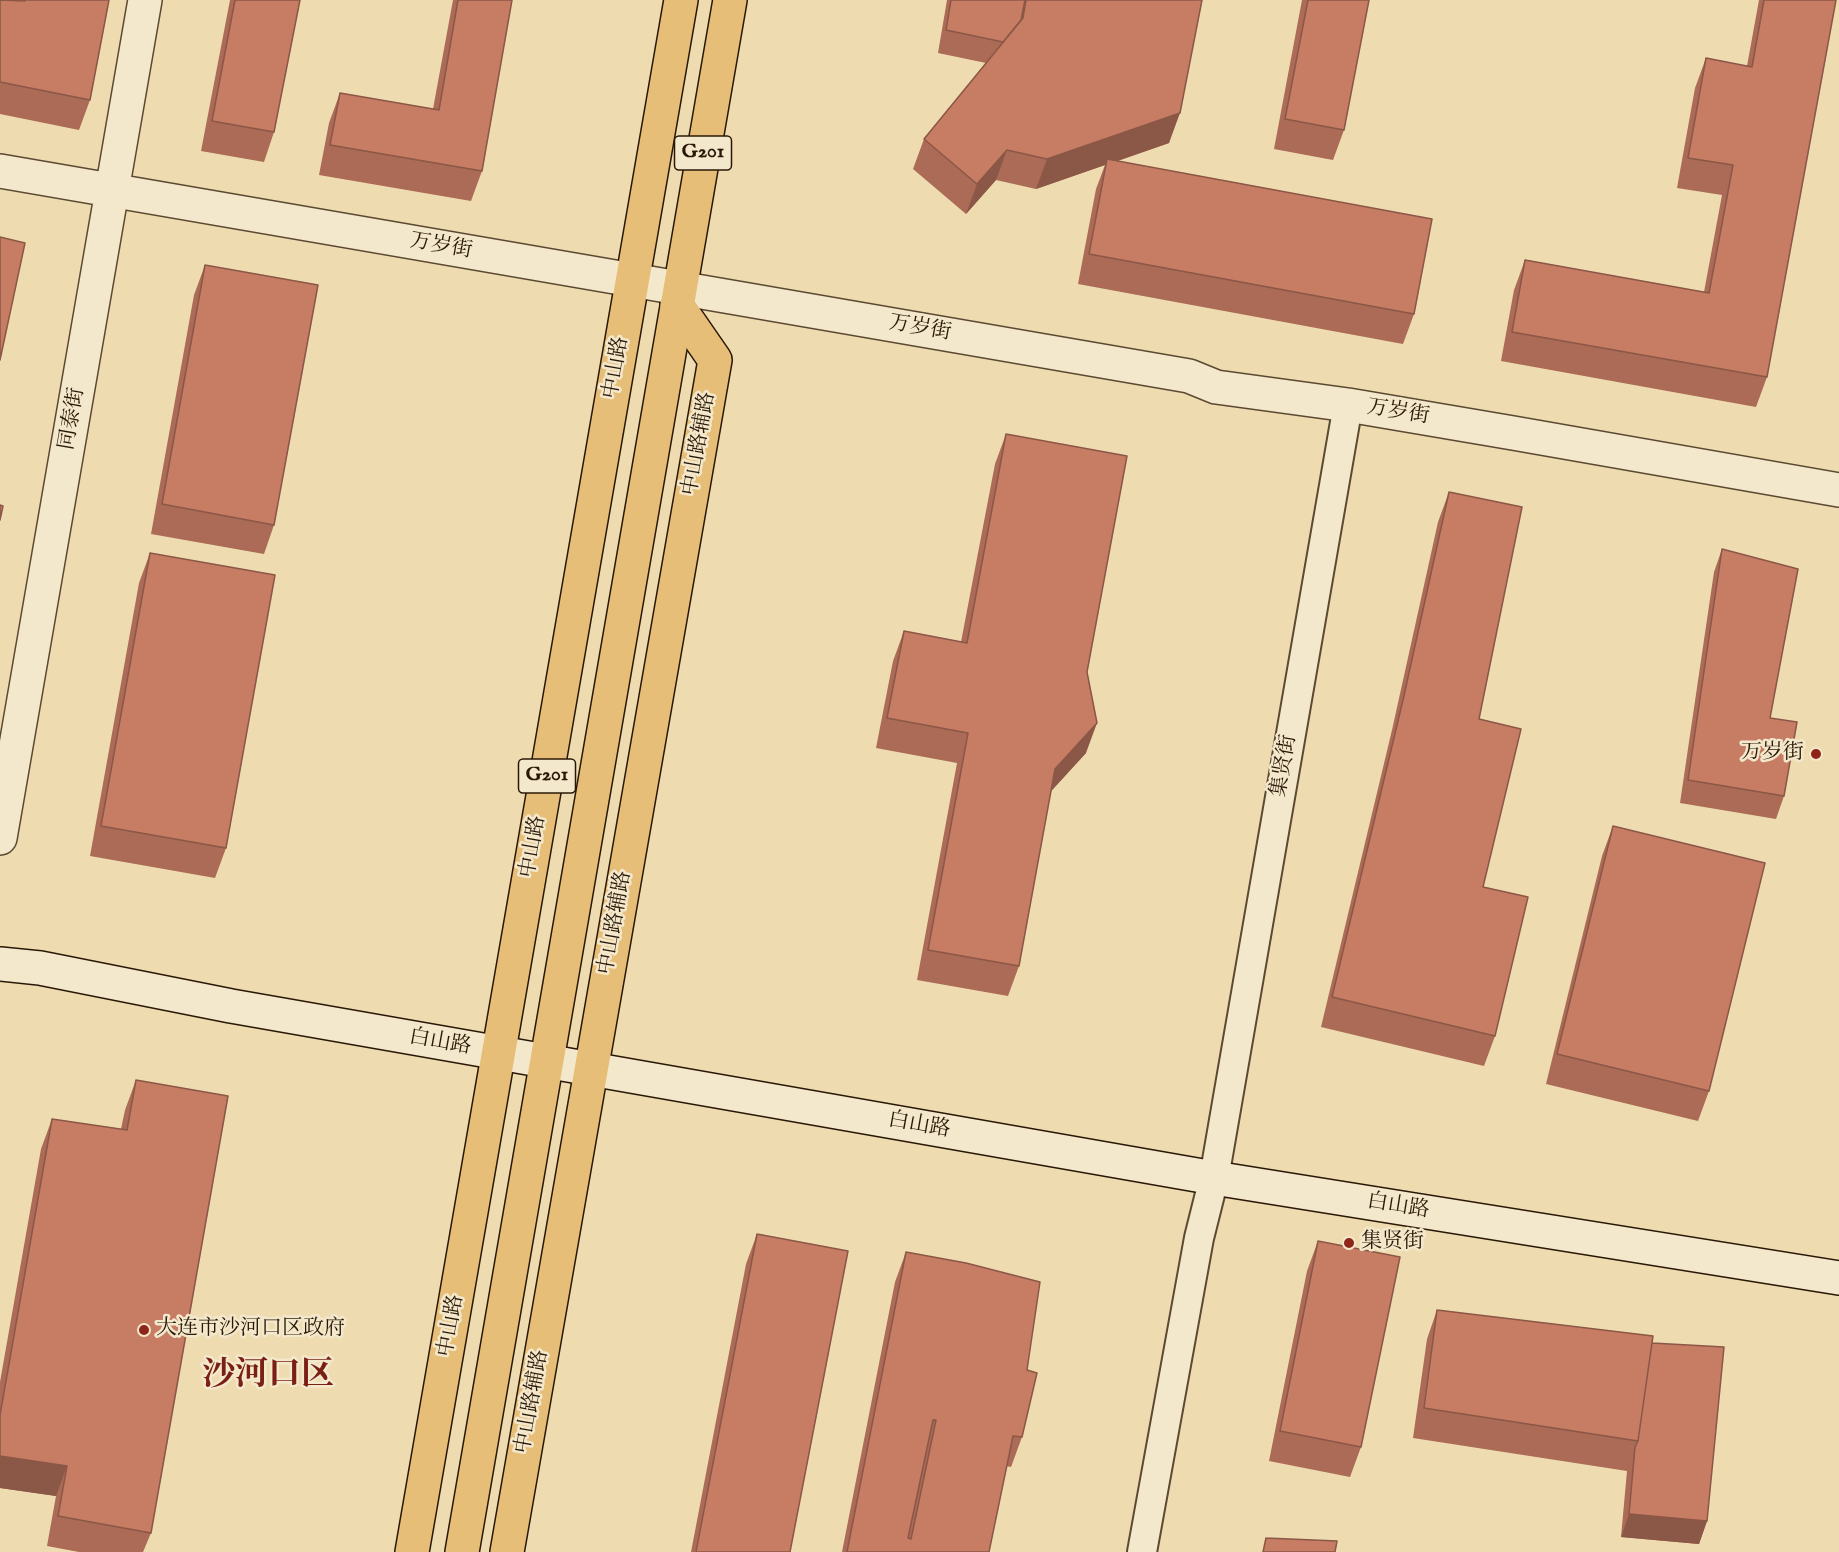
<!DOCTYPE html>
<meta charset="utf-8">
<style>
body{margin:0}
canvas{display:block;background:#eedbb0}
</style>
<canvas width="1839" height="1552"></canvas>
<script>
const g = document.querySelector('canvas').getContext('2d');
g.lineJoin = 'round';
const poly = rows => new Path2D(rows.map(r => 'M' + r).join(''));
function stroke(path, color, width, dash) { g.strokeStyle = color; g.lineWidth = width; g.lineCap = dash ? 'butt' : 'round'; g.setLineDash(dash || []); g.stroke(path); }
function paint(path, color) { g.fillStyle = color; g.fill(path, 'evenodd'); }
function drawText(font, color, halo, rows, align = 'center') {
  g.font = font + ' "IM FELL English","Noto Serif SC",serif'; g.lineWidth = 5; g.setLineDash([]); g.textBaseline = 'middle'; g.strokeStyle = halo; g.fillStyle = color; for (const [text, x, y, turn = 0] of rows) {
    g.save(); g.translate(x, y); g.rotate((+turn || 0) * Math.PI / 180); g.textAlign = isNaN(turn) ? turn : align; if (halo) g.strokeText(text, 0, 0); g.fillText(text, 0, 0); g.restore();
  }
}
const minor = poly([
 [1142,1552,1199,1238,1214,1178,1348,405]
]);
const tertiary = poly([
 [0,171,1189,376,1216,387,1348,405,1513,433,1839,490],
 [0,838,145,0]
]);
const secondary = poly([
 [0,964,40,968,231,1006,1214,1178,1839,1278]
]);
const primary = poly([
 [507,1552,715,360,677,305]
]);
const trunk = poly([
 [412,1552,681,0],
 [462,1552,730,0]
]);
const wall = poly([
 [0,0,109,0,90,100,79,130,0,114],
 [230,0,300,0,274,132,264,162,201,151],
 [453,0,512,0,482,171,471,201,319,175,329,123,340,93,433,109],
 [947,0,1202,0,1169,143,1117,161,1414,314,1403,344,1078,284,1096,189,1105,165,1036,189,996,180,966,214,913,169,924,139,986,63,938,53],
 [1302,0,1369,0,1344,130,1333,160,1274,149],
 [1759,0,1836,0,1767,377,1756,407,1501,361,1514,290,1525,260,1704,292,1722,195,1677,188,1695,88,1706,58,1747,66],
 [205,265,274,525,264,554,151,534,194,295],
 [1006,434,1087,672,1086,753,1051,791,1019,966,1008,996,917,980,957,763,876,748,893,661,904,631,961,642,995,464],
 [1449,492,1479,719,1483,887,1495,1036,1484,1066,1321,1027,1392,730,1438,522],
 [1722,549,1770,718,1784,796,1776,819,1680,803,1714,572],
 [150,553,226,848,215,878,90,856,139,583],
 [1613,826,1709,1091,1698,1121,1546,1084,1602,856],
 [136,1080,151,1533,143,1552,79,1552,47,1546,56,1496,0,1488,0,1382,41,1149,52,1119,121,1129,125,1110],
 [757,1234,790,1552,691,1552,746,1264],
 [1318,1241,1361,1447,1350,1477,1269,1461,1307,1271],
 [906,1252,1027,1370,1022,1437,1011,1467,1006,1466,989,1552,842,1552,895,1282],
 [1437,1310,1652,1343,1707,1521,1699,1544,1621,1537,1627,1471,1413,1438,1427,1339]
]);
const shadedWall = poly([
 [1180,113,1169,143,1106,165,1107,159,1105,165,1036,189,1047,159],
 [1007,150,996,180,966,214,977,184],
 [1097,723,1086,753,1044,799,1055,769],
 [0,1456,67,1466,56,1496,0,1488],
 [1629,1514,1707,1521,1699,1544,1621,1537]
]);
const building = poly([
 [0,0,25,1,25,0,109,0,90,100,0,82,0,0],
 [235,0,300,0,274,132,212,121,235,0],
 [458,0,512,0,482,171,330,145,340,93,439,110,458,0],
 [951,0,1025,0,1021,20,1003,42,946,30,951,0],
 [1026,0,1202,0,1180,113,1047,159,1007,150,977,184,924,139,1023,18,1026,0],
 [1308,0,1369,0,1344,130,1285,119,1308,0],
 [1764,0,1836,0,1767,377,1512,332,1525,260,1709,293,1733,165,1688,158,1706,58,1752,67,1764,0],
 [1107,159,1432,219,1414,314,1089,254,1107,159],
 [0,237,25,243,0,360,0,237],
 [205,265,318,285,274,525,162,504,205,265],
 [1006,434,1127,456,1087,672,1097,723,1055,769,1019,966,928,950,968,733,887,718,904,631,967,643,1006,434],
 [1449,492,1522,507,1479,719,1521,729,1483,887,1528,897,1495,1036,1332,997,1403,700,1449,492],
 [0,505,3,506,0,520,0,505],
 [1722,549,1798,569,1770,718,1797,722,1784,796,1688,780,1722,549],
 [150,553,275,575,226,848,101,826,150,553],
 [1613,826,1765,863,1709,1091,1557,1054,1613,826],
 [136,1080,228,1096,151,1533,58,1516,67,1466,0,1456,0,1415,52,1119,127,1130,136,1080],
 [757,1234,848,1251,790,1552,696,1552,757,1234],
 [1318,1241,1400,1257,1361,1447,1280,1431,1318,1241],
 [906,1252,966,1263,1040,1282,1027,1370,1037,1373,1022,1437,1013,1436,989,1552,847,1552,906,1252],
 [933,1420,936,1420,911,1539,908,1538,933,1420],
 [1437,1310,1653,1336,1638,1441,1424,1408,1437,1310],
 [1652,1343,1724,1347,1707,1521,1629,1514,1635,1447,1638,1441,1652,1343],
 [1266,1538,1337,1541,1335,1552,1263,1552,1266,1538]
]);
const markers = [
 [1816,754,6,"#8f2418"],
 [1349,1243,6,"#8f2418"],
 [144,1330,6,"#8f2418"]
];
const shields = [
 [703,153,57],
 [547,776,57]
];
const shieldNames = [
 ["G201",703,153],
 ["G201",547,776]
];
const streetNames = [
 ["万岁街",441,247,10],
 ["万岁街",920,329,10],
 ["中山路",617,368,-80],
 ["万岁街",1398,413,9],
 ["同泰街",73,419,-80],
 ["中山路辅路",700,444,-80],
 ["集贤街",1285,766,-80],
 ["中山路",534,847,-80],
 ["中山路辅路",616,923,-80],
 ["白山路",440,1043,10],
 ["白山路",919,1126,10],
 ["白山路",1398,1207,9],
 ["中山路",452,1326,-80],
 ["中山路辅路",533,1402,-80]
];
const poiNames = [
 ["万岁街",1804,754,"right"],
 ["集贤街",1361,1243],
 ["大连市沙河口区政府",156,1330]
];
const townNames = [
 ["沙河口区",268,1377]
];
stroke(minor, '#5b4931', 32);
stroke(tertiary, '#5b4931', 36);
stroke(secondary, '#2a1807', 36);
stroke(primary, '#2a1807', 36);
stroke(trunk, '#2a1807', 36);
stroke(minor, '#f4e8cc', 28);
stroke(tertiary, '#f4e8cc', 33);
stroke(secondary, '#f4e8cc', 33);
stroke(primary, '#e7be78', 33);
stroke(trunk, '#e7be78', 33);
paint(wall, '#ab6b56');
paint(shadedWall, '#8b5746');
paint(building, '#c77c64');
stroke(building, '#8b5746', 1.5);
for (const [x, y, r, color] of markers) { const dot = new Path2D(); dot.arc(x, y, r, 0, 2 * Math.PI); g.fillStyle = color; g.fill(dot); stroke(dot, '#f4e8cc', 2); }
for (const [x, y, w] of shields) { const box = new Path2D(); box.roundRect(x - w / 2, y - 17, w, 34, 4.5); g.fillStyle = '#f4e8cc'; g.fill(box); stroke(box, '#2a1807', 1.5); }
drawText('bold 20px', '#2a1807', null, shieldNames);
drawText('21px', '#2a1807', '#f4e8cc', streetNames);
drawText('21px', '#2a1807', '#f4e8cc', poiNames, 'left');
drawText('bold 33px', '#7a1f14', '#f4e8cc', townNames);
</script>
